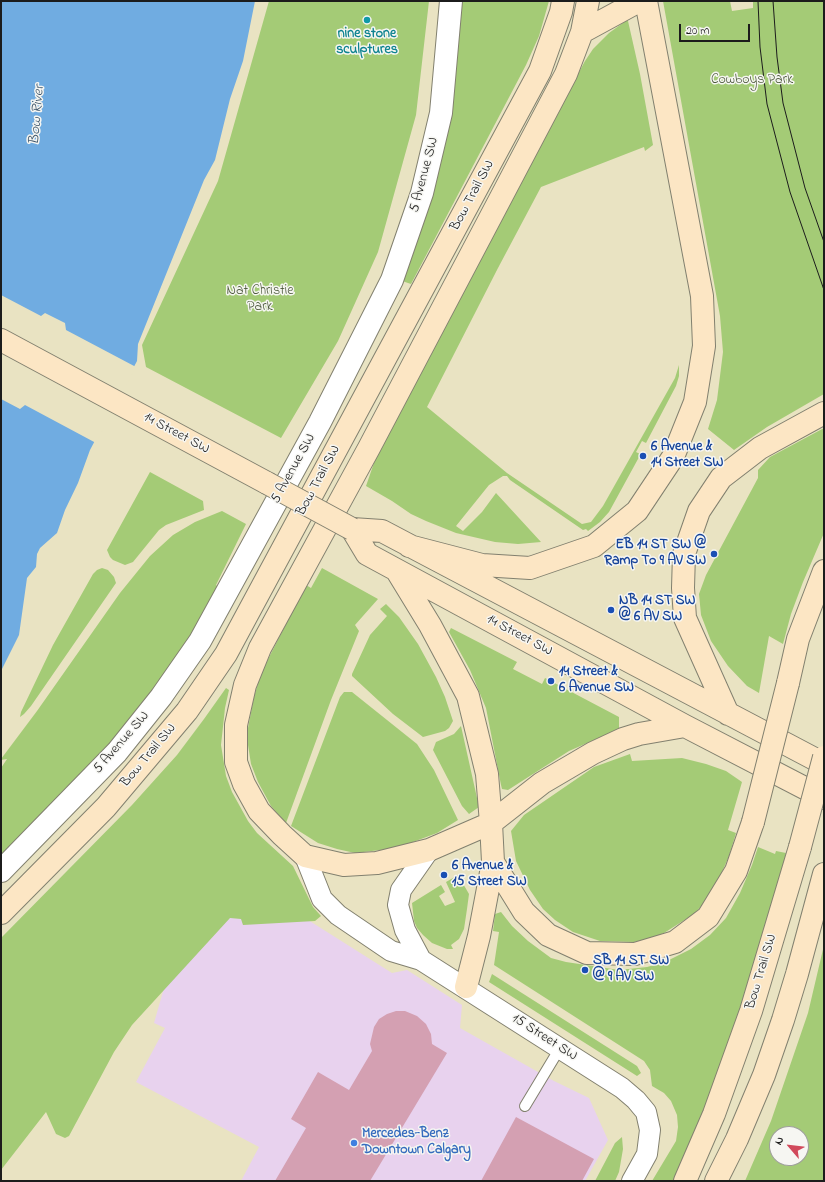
<!DOCTYPE html>
<style>
body{margin:0}
#map{position:relative;width:825px;height:1182px;overflow:hidden;background:#e9e3c2;font-family:"Indie Flower",sans-serif}
canvas{display:block}
.frame{position:absolute;inset:0;border:2px solid #1c1c1c;pointer-events:none}
.north{position:absolute;left:769px;top:1126px;width:40px;height:40px;box-sizing:border-box;background:#f6f6f2;border:1px solid #9f9f9c;border-radius:50%;rotate:298deg;font-size:11px;font-weight:700;line-height:16px;text-align:center;color:#1c1c1c}
.north::after{content:'';display:block;margin:auto;width:14px;height:18px;background:#d1495b;clip-path:polygon(50% 0,100% 100%,50% 72%,0 100%)}
.scale{position:absolute;left:679px;top:24px;width:71px;height:18px;box-sizing:border-box;border:2px solid #1c1c1c;border-top:0;padding-left:5px;font-size:12px;line-height:14px;white-space:nowrap;color:#1c1c1c;-webkit-text-stroke:3px #f6f6f2;paint-order:stroke}
</style>
<div id="map">
<canvas width="825" height="1182"></canvas>
<div class="frame"></div>
<div class="north">N</div>
<div class="scale">20 m</div>
</div>
<script>
const g = document.querySelector('canvas').getContext('2d');
g.lineJoin = 'round';
function paint(path, color) { g.fillStyle = color; g.fill(path, 'evenodd'); }
const poly = rows => new Path2D(rows.map(r => 'M' + r).join(''));
function stroke(path, color, width, dash) { g.strokeStyle = color; g.lineWidth = width; g.lineCap = dash ? 'butt' : 'round'; g.setLineDash(dash || []); g.stroke(path); }
function drawText(font, color, halo, rows, align = 'center') {
  g.font = font + ' "Indie Flower",sans-serif'; g.lineWidth = 3; g.setLineDash([]); g.textBaseline = 'middle'; g.strokeStyle = halo; g.fillStyle = color; for (const [text, x, y, turn = 0] of rows) {
    g.save(); g.translate(x, y); g.rotate((+turn || 0) * Math.PI / 180); g.textAlign = isNaN(turn) ? turn : align; if (halo) g.strokeText(text, 0, 0); g.fillText(text, 0, 0); g.restore();
  }
}
const built = poly([
 [240,877,392,973,407,970,462,1005,460,1028,554,1081,589,1098,608,1140,585,1181,241,1181,259,1147,136,1082,165,1028,154,1023,172,960]
]);
const green = poly([
 [269,1,429,1,416,115,378,252,338,341,281,438,146,367,142,345,218,181],
 [458,1,549,1,539,36,526,65,411,284,405,282,400,279],
 [663,1,730,1,732,11,753,8,753,1,824,1,824,394,767,427,734,450,708,429,717,400,723,352,720,316],
 [627,20,628,21,640,74,653,145,645,151,644,147,541,187,498,268,427,407,507,473,582,524,591,522,603,506,675,378,679,365,679,376,676,386,646,443,642,441,636,452,640,454,638,459,609,512,600,522,588,531,586,529,583,530,510,480,507,476,503,476,489,485,456,526,463,531,482,512,496,493,541,542,518,544,495,542,456,533,426,521,411,514,392,501,366,486,375,460,372,457,585,61,593,49,609,33],
 [824,428,824,533,803,582,791,614,783,644,769,636,759,693,747,686,728,666,711,641,701,615,699,594,706,575,758,478,758,470,770,457],
 [150,472,203,501,204,510,166,525,159,530,133,562,125,565,113,560,110,557,107,550],
 [222,511,246,524,216,585,220,589,193,635,128,728,1,857,1,768,7,759,1,760,1,759,37,711,120,593,150,556,173,535,195,522],
 [102,568,108,570,114,577,116,583,31,706,24,714,20,717,21,712,53,645,93,574,97,570],
 [322,568,378,599,355,625,359,631,331,700,286,823,271,806,258,782,251,764,248,745,248,728,254,697,261,673,306,585,311,588],
 [386,604,399,617,418,644,436,677,445,697,453,721,449,728,445,731,423,737,393,714,352,676,352,674,370,635,387,616,380,609],
 [451,628,517,662,513,669,542,684,545,678,619,717,619,729,569,751,508,790,502,789,501,785,486,708,470,670,449,632],
 [226,688,229,690,225,708,221,745,226,776,232,792,248,821,257,833,293,866,313,907,321,916,315,921,243,925,241,919,230,918,132,1025,114,1052,69,1136,65,1138,56,1134,46,1112,1,1170,1,938,132,805,177,755,204,719],
 [344,692,352,692,417,744,434,770,458,820,437,833,397,848,355,853,337,849,318,843,291,826,340,697],
 [461,726,479,807,469,814,462,806,433,750,436,742,454,734],
 [630,754,632,761,682,758,706,764,726,771,742,782,728,830,736,833,729,856,719,879,706,901,694,914,664,933,649,939,634,942,600,941,573,932,555,920,543,909,530,890,516,861,511,831,524,815,594,767],
 [758,847,775,854,776,851,786,853,768,926,716,1081,675,1181,652,1181,676,1141,678,1127,677,1115,671,1101,664,1093,652,1086,650,1070,644,1061,494,965,499,932,493,931,495,914,501,912,512,926,528,941,551,958,566,962,619,970,647,967,665,962,691,949,710,935,726,918,740,893,752,865],
 [458,875,469,894,467,909,464,929,459,939,451,945,453,949,447,949,432,943,423,935,417,928,414,921,412,903,441,885,445,892,439,896,445,906,455,902,446,882],
 [824,945,824,1181,745,1181,771,1121,808,1013],
 [777,1134,801,1134,801,1158,777,1158],
 [492,974,637,1066,641,1073,637,1076,489,982],
 [622,1137,623,1149,619,1172,615,1181,595,1181,615,1143]
]);
const water = poly([
 [1,1,255,1,243,61,230,99,215,160,204,180,138,344,137,361,90,450,78,483,65,510,57,533,40,548,37,554,36,567,27,578,19,635,1,671]
]);
const pier = poly([
 [1,295,41,316,45,313,65,323,66,330,136,367,96,443,25,405,20,409,1,399]
]);
const building = poly([
 [396,1011,405,1011,417,1016,426,1024,431,1034,432,1044,447,1053,370,1181,275,1181,306,1128,291,1119,318,1072,349,1090,372,1051,370,1044,374,1027,379,1019,387,1014],
 [516,1117,594,1159,582,1181,481,1181]
]);
const service = poly([
 [525,1106,560,1048]
]);
const minor = poly([
 [305,856,322,899,338,915,391,951,421,960,622,1088,636,1100,646,1112,650,1130,647,1154,632,1181],
 [421,960,405,930,398,905,401,890,429,850]
]);
const tertiary = poly([
 [1,871,117,752,161,697,200,641,320,422,392,280,422,193,441,113,451,1]
]);
const secondary = poly([
 [588,1,582,32,566,74,369,448,260,648,245,685,236,725,236,762,244,784,259,811,282,835,305,856,344,865,377,863,429,850,491,823,542,783,593,753,623,739,639,734,685,726],
 [582,32,639,1],
 [1,340,267,483],
 [352,529,367,554,685,726,824,798],
 [352,529,382,531,824,764],
 [409,546,482,565,530,568,594,546,637,511,673,457,695,402,704,346,702,296,646,1],
 [397,571,430,625,468,696,487,774,491,823,493,862,479,936,466,987],
 [788,683,798,639,824,571],
 [728,714,685,618,683,588,684,554,699,511,721,478,760,448,824,413],
 [493,862,524,912,548,935,587,953,635,954,675,942,708,917,736,871,753,822],
 [1,913,106,807,187,711,226,654,540,71,561,12,563,1],
 [685,1181,714,1114,751,1011,800,847],
 [716,1181,737,1139,764,1075,783,1020,797,974,824,874]
]);
const tram = poly([
 [758,1,760,47,767,104,790,192,824,290],
 [773,1,777,57,783,103,805,188,824,242]
]);
const secondaryBridge = poly([
 [267,483,352,529],
 [753,822,788,683],
 [800,847,824,757]
]);
const markers = [
 [367,20,4,"#0f9aa8"],
 [643,456,4,"#1a4fb4"],
 [714,554,4,"#1a4fb4"],
 [611,610,4,"#1a4fb4"],
 [551,681,4,"#1a4fb4"],
 [444,875,4,"#1a4fb4"],
 [585,970,4,"#1a4fb4"],
 [354,1143,4,"#3f7fe0"]
];
const cultureNames = [
 ["nine stone",367,35],
 ["sculptures",367,51]
];
const parkNames = [
 ["Cowboys Park",752,81],
 ["Nat Christie",260,292],
 ["Park",260,308]
];
const streetNames = [
 ["5 Avenue SW",425,175,-75],
 ["Bow Trail SW",473,196,-62],
 ["14 Street SW",176,434,28],
 ["5 Avenue SW",294,469,-61],
 ["Bow Trail SW",319,481,-62],
 ["14 Street SW",519,636,28],
 ["5 Avenue SW",122,743,-49],
 ["Bow Trail SW",149,756,-50],
 ["Bow Trail SW",762,972,-73],
 ["15 Street SW",544,1038,33]
];
const transitNames = [
 ["6 Avenue &",651,448],
 ["14 Street SW",651,464],
 ["EB 14 ST SW @",706,546,"right"],
 ["Ramp To 9 AV SW",706,562,"right"],
 ["NB 14 ST SW",619,602],
 ["@ 6 AV SW",619,618],
 ["14 Street &",559,673],
 ["6 Avenue SW",559,689],
 ["6 Avenue &",452,867],
 ["15 Street SW",452,883],
 ["SB 14 ST SW",593,962],
 ["@ 9 AV SW",593,978]
];
const shopNames = [
 ["Mercedes-Benz",362,1135],
 ["Downtown Calgary",362,1151]
];
const waterNames = [
 ["Bow River",38,115,-85]
];
paint(built, '#e8d2ee');
paint(green, '#a4cb76');
paint(water, '#70ace1');
paint(pier, '#e9e3c2');
paint(building, '#d4a0b2');
stroke(service, '#82806f', 12);
stroke(minor, '#82806f', 22);
stroke(tertiary, '#82806f', 24);
stroke(secondary, '#82806f', 24);
stroke(service, '#fff', 10);
stroke(minor, '#fff', 20);
stroke(tertiary, '#fff', 22);
stroke(secondary, '#fce6c4', 22);
stroke(tram, '#1c1c1c', 1);
stroke(secondaryBridge, '#82806f', 24, []);
stroke(secondaryBridge, '#fce6c4', 22);
for (const [x, y, r, color] of markers) { const dot = new Path2D(); dot.arc(x, y, r, 0, 2 * Math.PI); g.fillStyle = color; g.fill(dot); stroke(dot, '#f6f6f2', 1.5); }
drawText('bold 14px', '#0d838f', '#f6f6f2', cultureNames);
drawText('14px', '#4c593c', '#f6f6f2', parkNames);
drawText('14px', '#1c1c1c', '#f6f6f2', streetNames);
drawText('bold 14px', '#164399', '#f6f6f2', transitNames, 'left');
drawText('bold 14px', '#366cbe', '#f6f6f2', shopNames, 'left');
drawText('italic 15px', '#3e566b', '#f6f6f2', waterNames);
</script>
